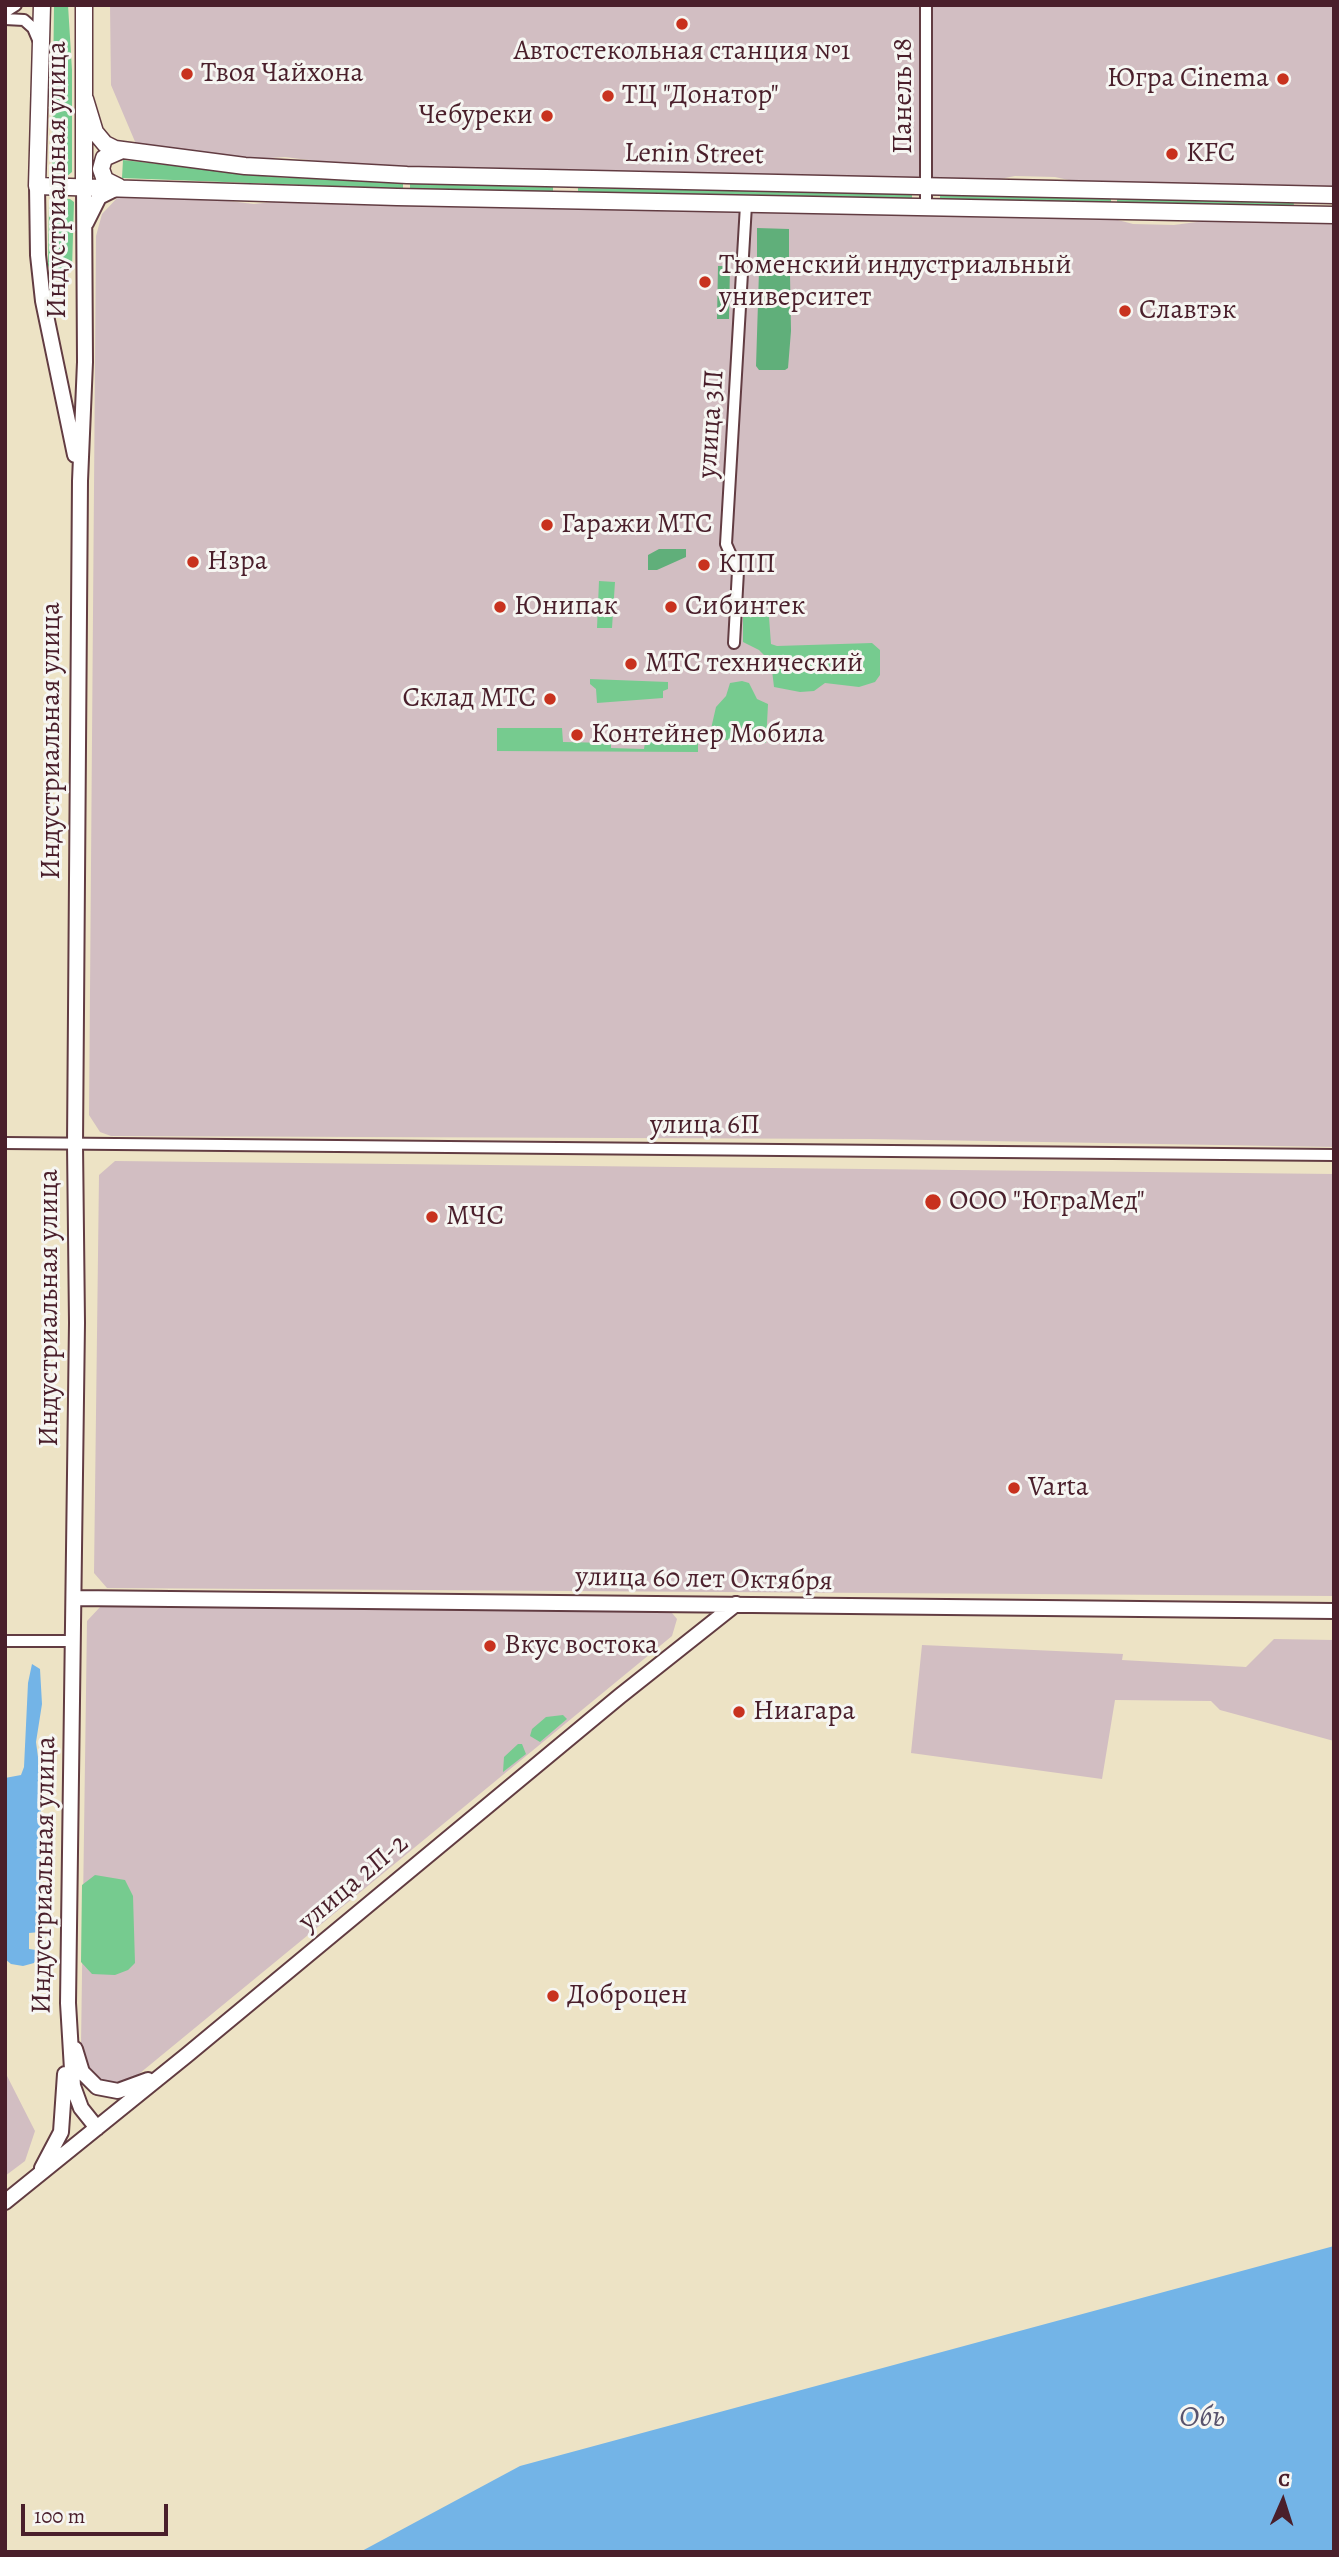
<!DOCTYPE html>
<meta charset="utf-8">
<style>
body{margin:0}
#map{position:relative;width:1339px;height:2557px;overflow:hidden;background:#ede3c5;font-family:Alegreya,serif}
canvas{display:block}
.frame{position:absolute;inset:0;border:7px solid #4a1f2b;pointer-events:none}
.north{position:absolute;left:1248px;top:2466px;width:70px;height:70px;-webkit-text-stroke:5px #f6f6f2;paint-order:stroke;rotate:3deg;font-size:19px;font-weight:700;line-height:28px;text-align:center;color:#4a1f2b}
.north::after{content:'';display:block;margin:auto;width:24px;height:32px;background:#4a1f2b;clip-path:polygon(50% 0,100% 100%,50% 72%,0 100%)}
.scale{position:absolute;left:21px;top:2504px;width:147px;height:32px;box-sizing:border-box;border:4px solid #4a1f2b;border-top:0;padding-left:9px;font-size:21px;line-height:24px;white-space:nowrap;color:#4a1f2b;-webkit-text-stroke:5px #f6f6f2;paint-order:stroke}
</style>
<div id="map">
<canvas width="1339" height="2557"></canvas>
<div class="frame"></div>
<div class="north">С</div>
<div class="scale">100 m</div>
</div>
<script>
const g = document.querySelector('canvas').getContext('2d');
g.lineJoin = 'round';
function paint(path, color) { g.fillStyle = color; g.fill(path, 'evenodd'); }
const poly = rows => new Path2D(rows.map(r => 'M' + r).join(''));
function stroke(path, color, width, dash) { g.strokeStyle = color; g.lineWidth = width; g.lineCap = dash ? 'butt' : 'round'; g.setLineDash(dash || []); g.stroke(path); }
function drawText(font, color, halo, rows, align = 'center') {
  g.font = font + ' Alegreya,serif'; g.lineWidth = 6; g.setLineDash([]); g.textBaseline = 'middle'; g.strokeStyle = halo; g.fillStyle = color; for (const [text, x, y, turn = 0] of rows) {
    g.save(); g.translate(x, y); g.rotate((+turn || 0) * Math.PI / 180); g.textAlign = isNaN(turn) ? turn : align; if (halo) g.strokeText(text, 0, 0); g.fillText(text, 0, 0); g.restore();
  }
}
const industrial = poly([
 [110,5,1334,5,1334,187,1078,182,1055,177,1015,176,995,180,356,166,285,157,257,159,136,144,111,85],
 [120,195,195,197,254,204,282,201,1118,220,1133,224,1174,225,1204,221,1334,224,1334,1147,870,1139,111,1136,100,1132,89,1115,96,236,102,214],
 [115,1161,1334,1174,1334,1596,107,1588,94,1573,99,1175],
 [101,1606,663,1610,672,1613,677,1619,672,1636,134,2078,112,2083,102,2081,88,2069,81,2045,87,1621],
 [1274,1639,1334,1640,1334,1741,1220,1710,1211,1701,1115,1700,1102,1779,911,1753,922,1645,1123,1654,1122,1660,1246,1667],
 [5,2072,35,2131,25,2161,5,2176]
]);
const green = poly([
 [54,5,68,5,72,70,72,172,66,177,58,175,52,169],
 [123,160,275,177,403,183,403,189,122,178],
 [410,183,553,186,553,193,410,189],
 [578,188,912,194,912,198,578,192],
 [940,195,1111,197,1111,203,940,200],
 [52,198,70,199,74,202,72,269,63,278,51,274,48,265,49,203],
 [1117,198,1293,202,1294,204,1293,207,1117,203],
 [599,581,615,582,612,628,597,628],
 [748,609,764,612,769,617,771,644,777,646,872,643,880,650,880,675,875,682,859,687,825,683,814,691,800,692,774,687,771,662,759,650,743,642,743,616],
 [590,679,668,682,668,689,663,691,663,698,597,703,596,689,590,684],
 [742,681,749,683,757,699,768,704,766,743,712,739,710,733,716,707,726,696,730,683],
 [497,728,562,728,563,742,611,743,611,748,644,749,645,742,698,742,698,752,497,751],
 [563,1715,567,1719,540,1742,530,1736,532,1729,546,1717],
 [518,1744,522,1744,526,1754,503,1772,504,1757],
 [95,1875,125,1880,133,1896,135,1963,128,1970,115,1975,92,1974,81,1962,82,1885]
]);
const forest = poly([
 [757,228,789,229,789,262,757,261],
 [718,266,730,266,729,319,717,319],
 [759,271,790,274,791,331,788,368,785,370,759,370,756,366],
 [659,549,686,549,686,557,657,570,648,570,648,555]
]);
const water = poly([
 [32,1664,40,1669,42,1704,36,1742,41,1780,40,1932,29,1933,29,1949,36,1950,39,1956,34,1963,23,1966,11,1964,5,1959,5,1778,21,1775,24,1767,28,1683],
 [1334,2246,1334,2552,360,2552,520,2466]
]);
const minor = poly([
 [5,12,16,5],
 [5,19,24,20,33,28,39,42],
 [926,207,926,5],
 [734,643,738,571,726,544,746,205],
 [5,1143,1334,1155],
 [5,1641,73,1641]
]);
const secondary = poly([
 [37,186,38,255,43,301,75,455],
 [84,186,85,362,80,481,75,1144,77,1323,68,2003,73,2086,81,2108,97,2128],
 [86,223,99,197,117,188],
 [74,1598,1334,1611],
 [75,2049,82,2072,97,2087,118,2091,148,2080],
 [42,2168,61,2132,65,2074],
 [5,2202,187,2055,620,1696,736,1604]
]);
const primary = poly([
 [42,5,37,186,397,197,1334,215],
 [85,99,95,132,105,144,115,149,245,166,407,175,1334,195],
 [84,186,84,5],
 [119,187,105,180,101,169,104,158,120,151]
]);
const markers = [
 [682,24,7,"#c8321e"],
 [187,74,7,"#c8321e"],
 [1283,79,7,"#c8321e"],
 [608,96,7,"#c8321e"],
 [547,116,7,"#c8321e"],
 [1172,154,7,"#c8321e"],
 [705,282,7,"#c8321e"],
 [1125,311,7,"#c8321e"],
 [547,525,7,"#c8321e"],
 [193,562,7,"#c8321e"],
 [704,565,7,"#c8321e"],
 [500,607,7,"#c8321e"],
 [671,607,7,"#c8321e"],
 [631,664,7,"#c8321e"],
 [550,699,7,"#c8321e"],
 [577,735,7,"#c8321e"],
 [933,1202,9,"#c8321e"],
 [432,1217,7,"#c8321e"],
 [1014,1488,7,"#c8321e"],
 [490,1646,7,"#c8321e"],
 [739,1712,7,"#c8321e"],
 [553,1996,7,"#c8321e"]
];
const poiNames = [
 ["Автостекольная станция №1",682,52,"center"],
 ["Твоя Чайхона",201,74],
 ["Югра Cinema",1269,79,"right"],
 ["ТЦ \"Донатор\"",622,96],
 ["Чебуреки",533,116,"right"],
 ["KFC",1186,154],
 ["Тюменский индустриальный",719,266],
 ["университет",719,298],
 ["Славтэк",1139,311],
 ["Гаражи МТС",561,525],
 ["Нзра",207,562],
 ["КПП",718,565],
 ["Юнипак",514,607],
 ["Сибинтек",685,607],
 ["МТС технический",645,664],
 ["Склад МТС",536,699,"right"],
 ["Контейнер Мобила",591,735],
 ["ООО \"ЮграМед\"",949,1202],
 ["МЧС",446,1217],
 ["Varta",1028,1488],
 ["Вкус востока",504,1646],
 ["Ниагара",753,1712],
 ["Доброцен",567,1996]
];
const streetNames = [
 ["Панель 18",904,96,-90],
 ["Lenin Street",694,155,1],
 ["Индустриальная улица",58,180,-90],
 ["улица 3П",712,424,-86],
 ["Индустриальная улица",52,741,-90],
 ["улица 6П",705,1126],
 ["Индустриальная улица",50,1308,-90],
 ["улица 60 лет Октября",704,1580,1],
 ["Индустриальная улица",45,1875,-89],
 ["улица 2П-2",354,1883,-40]
];
const waterNames = [
 ["Обь",1202,2419]
];
paint(industrial, '#d2bec2');
paint(green, '#76cb8f');
paint(forest, '#60af7a');
paint(water, '#73b4e7');
stroke(minor, '#623c42', 14);
stroke(secondary, '#623c42', 18);
stroke(primary, '#623c42', 19);
stroke(minor, '#fff', 10);
stroke(secondary, '#fff', 14);
stroke(primary, '#fff', 16);
for (const [x, y, r, color] of markers) { const dot = new Path2D(); dot.arc(x, y, r, 0, 2 * Math.PI); g.fillStyle = color; g.fill(dot); stroke(dot, '#f6f6f2', 2.5); }
drawText('28px', '#4a1f2b', '#f6f6f2', poiNames, 'left');
drawText('28px', '#4a1f2b', '#f6f6f2', streetNames);
drawText('italic 30px', '#58536d', '#f6f6f2', waterNames);
</script>
